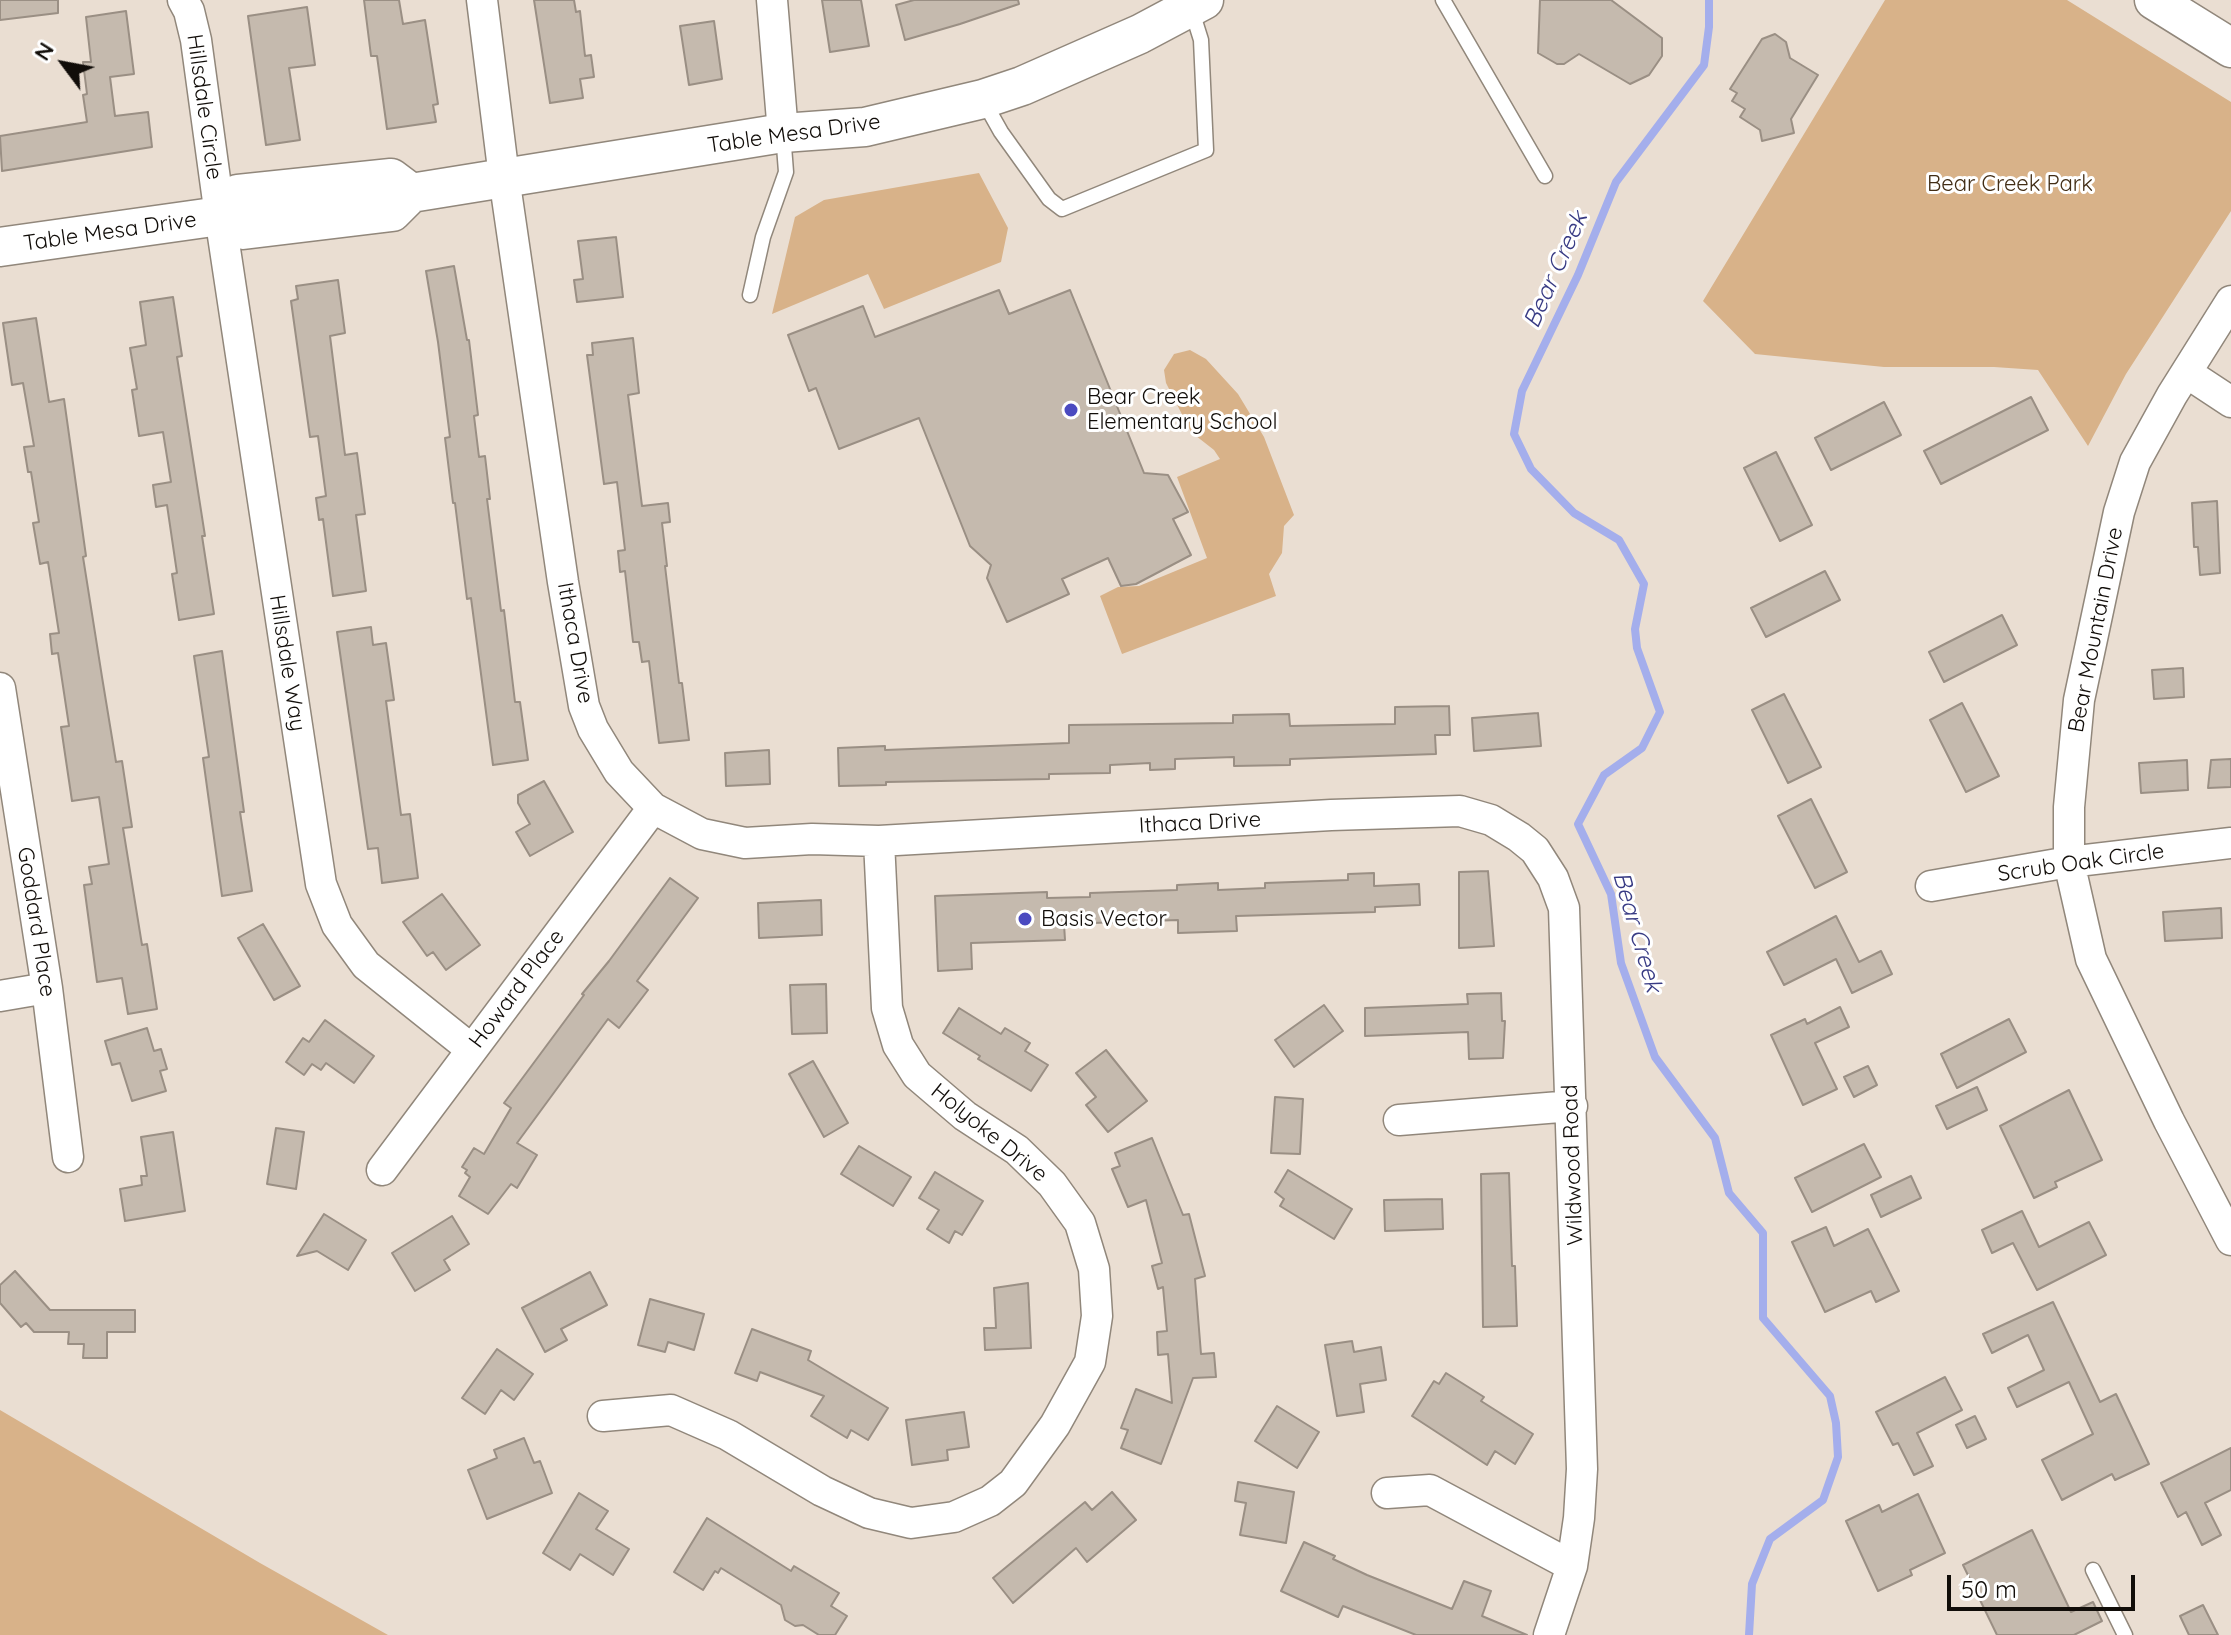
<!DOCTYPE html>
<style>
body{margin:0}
#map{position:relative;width:2231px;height:1635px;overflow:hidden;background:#eaded2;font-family:Quicksand,sans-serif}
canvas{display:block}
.north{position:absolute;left:24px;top:24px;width:80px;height:80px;-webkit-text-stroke:6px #fff;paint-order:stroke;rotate:302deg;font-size:22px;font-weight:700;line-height:32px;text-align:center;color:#110d09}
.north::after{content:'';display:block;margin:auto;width:28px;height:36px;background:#110d09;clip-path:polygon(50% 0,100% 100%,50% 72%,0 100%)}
.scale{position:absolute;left:1947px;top:1575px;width:188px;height:36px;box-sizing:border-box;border:4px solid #110d09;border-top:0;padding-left:10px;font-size:24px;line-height:28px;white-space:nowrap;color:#110d09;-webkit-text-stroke:6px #fff;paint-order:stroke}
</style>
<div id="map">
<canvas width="2231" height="1635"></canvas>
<div class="north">N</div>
<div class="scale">50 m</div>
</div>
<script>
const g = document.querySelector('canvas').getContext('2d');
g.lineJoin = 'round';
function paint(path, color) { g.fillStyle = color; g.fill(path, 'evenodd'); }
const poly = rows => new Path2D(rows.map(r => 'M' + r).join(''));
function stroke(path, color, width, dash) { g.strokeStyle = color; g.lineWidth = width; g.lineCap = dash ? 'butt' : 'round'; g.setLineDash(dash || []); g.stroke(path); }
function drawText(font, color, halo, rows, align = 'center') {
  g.font = font + ' Quicksand,sans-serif'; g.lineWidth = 6; g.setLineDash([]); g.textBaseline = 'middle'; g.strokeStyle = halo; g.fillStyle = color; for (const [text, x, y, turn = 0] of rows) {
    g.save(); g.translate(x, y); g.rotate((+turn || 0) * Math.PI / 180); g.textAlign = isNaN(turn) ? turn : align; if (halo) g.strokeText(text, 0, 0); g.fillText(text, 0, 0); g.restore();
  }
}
const green = poly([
 [1885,0,2067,0,2231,102,2231,211,2126,374,2088,446,2038,370,1994,367,1884,367,1755,354,1703,301],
 [979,173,1008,228,1001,262,884,309,868,274,772,314,795,217,824,200],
 [1190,350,1206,359,1238,394,1264,437,1294,515,1284,526,1282,553,1269,574,1276,596,1122,654,1100,596,1118,587,1139,586,1207,558,1177,477,1220,459,1214,450,1191,432,1166,383,1164,370,1174,354],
 [0,1410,260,1563,388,1635,0,1635]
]);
const stream = poly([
 [1709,0,1709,27,1704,65,1616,182,1578,275,1522,391,1514,434,1531,469,1574,513,1619,540,1644,584,1635,629,1637,648,1660,712,1642,748,1604,775,1578,824,1611,894,1621,963,1655,1057,1715,1138,1729,1193,1763,1233,1763,1318,1830,1396,1836,1423,1838,1457,1823,1500,1770,1539,1752,1584,1749,1635]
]);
const building = poly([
 [0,0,58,0,58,13,0,20,0,0],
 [364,0,399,0,403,24,425,20,438,104,433,105,436,122,387,129,377,56,371,56,364,0],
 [534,0,574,0,576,12,580,11,585,56,591,55,594,77,580,79,583,98,550,103,534,0],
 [822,0,861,0,869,46,830,52,822,0],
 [914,0,1018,0,1019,4,960,24,905,40,896,5,914,0],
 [1540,0,1611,0,1662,38,1662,56,1649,75,1630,84,1579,54,1564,64,1557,64,1538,53,1540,0],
 [307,7,315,65,289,68,300,140,266,145,248,16,307,7],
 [126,11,134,74,110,77,115,116,148,112,152,147,2,171,0,136,87,122,83,95,87,94,83,62,91,62,86,17,126,11],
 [714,21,722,79,689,85,680,26,714,21],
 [1775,34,1786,42,1790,58,1818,75,1791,119,1794,133,1762,141,1760,130,1740,117,1745,109,1732,101,1737,93,1730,89,1762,39,1775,34],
 [616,237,623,297,577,302,574,280,583,279,578,241,616,237],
 [454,266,467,340,469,340,478,415,474,416,479,457,485,456,490,499,487,499,501,611,504,610,515,702,520,702,528,760,493,765,471,598,467,599,455,503,453,503,445,438,450,437,438,342,426,271,454,266],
 [338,280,345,333,330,336,345,455,357,453,365,514,356,515,366,591,333,596,323,519,319,520,316,498,326,496,318,436,310,437,291,301,298,299,296,286,338,280],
 [999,290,1009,314,1070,290,1144,473,1168,475,1188,512,1173,519,1191,555,1136,584,1121,586,1108,558,1062,579,1069,594,1007,622,987,578,991,565,970,546,919,418,839,449,816,388,809,391,788,335,863,306,875,337,999,290],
 [173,297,182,356,177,357,205,536,202,536,214,614,179,620,172,574,177,573,167,505,156,507,153,485,171,482,163,432,139,436,132,390,137,389,130,348,146,345,140,302,173,297],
 [36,318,49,402,64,399,86,556,83,557,102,677,116,762,122,761,132,827,123,828,142,945,147,944,157,1009,128,1014,122,978,97,982,84,885,92,884,89,867,109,864,99,797,72,801,61,727,69,726,58,653,52,654,50,634,59,633,48,562,40,564,33,523,39,522,31,472,28,472,24,447,34,446,23,383,12,385,3,323,36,318],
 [633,338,639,393,628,395,642,506,668,503,670,522,662,523,667,566,665,566,679,683,682,683,689,740,659,743,649,661,642,662,639,642,633,642,625,571,620,572,618,551,625,550,617,482,604,484,587,355,593,355,592,343,633,338],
 [2031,397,2048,430,1941,484,1924,451,2031,397],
 [1884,402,1901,435,1831,470,1815,438,1884,402],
 [1776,452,1812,525,1780,541,1744,468,1776,452],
 [2217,501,2220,573,2200,575,2198,547,2194,547,2192,503,2217,501],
 [1825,571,1840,600,1766,637,1751,608,1825,571],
 [2002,615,2017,645,1944,682,1929,652,2002,615],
 [371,627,373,645,386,643,394,700,386,701,401,815,410,814,418,878,382,883,378,848,368,849,337,632,371,627],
 [222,651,244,812,240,812,252,891,222,896,203,758,209,757,194,656,222,651],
 [2183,668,2184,697,2154,699,2152,670,2183,668],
 [1784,694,1821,767,1788,783,1752,710,1784,694],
 [1962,703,1999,776,1966,792,1930,720,1962,703],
 [1449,706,1450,735,1435,735,1436,754,1290,759,1290,765,1234,766,1234,757,1175,759,1175,769,1150,770,1150,763,1110,765,1110,773,1049,774,1049,779,886,782,886,785,839,786,838,748,885,746,885,750,1069,743,1069,725,1233,723,1233,715,1289,714,1290,726,1395,724,1395,707,1449,706],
 [1538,713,1541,746,1474,751,1472,718,1538,713],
 [769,750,770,784,726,786,725,753,769,750],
 [2231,759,2231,787,2208,788,2211,760,2231,759],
 [2187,760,2188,790,2141,793,2139,763,2187,760],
 [544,781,573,832,530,856,516,832,530,824,518,803,518,795,544,781],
 [1811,799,1847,872,1815,888,1778,816,1811,799],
 [1488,871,1494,946,1459,948,1459,872,1488,871],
 [1374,873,1374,886,1419,884,1420,905,1375,907,1375,912,1236,916,1237,931,1178,933,1178,920,1064,924,1065,940,971,943,972,969,938,971,935,896,1047,892,1047,898,1090,897,1090,893,1177,890,1177,885,1218,883,1218,890,1265,888,1265,883,1348,880,1348,874,1374,873],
 [670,878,698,898,637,981,648,990,619,1028,608,1019,517,1143,537,1155,517,1188,511,1184,488,1214,459,1196,470,1177,465,1173,467,1170,462,1167,474,1148,484,1154,511,1108,504,1103,584,995,582,994,609,961,670,878],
 [442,894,480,945,446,970,433,952,427,956,403,922,442,894],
 [821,900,822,935,759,938,758,903,821,900],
 [2221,908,2222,938,2165,941,2163,912,2221,908],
 [1836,916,1859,962,1881,951,1892,974,1852,993,1836,959,1784,985,1767,952,1836,916],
 [263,924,300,986,274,1000,238,938,263,924],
 [826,984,827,1033,792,1034,790,985,826,984],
 [1501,993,1502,1021,1505,1021,1503,1058,1469,1059,1468,1032,1365,1036,1365,1008,1468,1004,1467,994,1501,993],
 [1324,1005,1343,1031,1294,1067,1275,1040,1324,1005],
 [1840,1007,1849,1027,1815,1043,1837,1089,1803,1105,1771,1035,1805,1019,1807,1024,1840,1007],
 [959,1008,1001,1034,1005,1028,1030,1043,1025,1051,1048,1065,1031,1091,978,1059,980,1056,943,1033,959,1008],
 [2009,1019,2026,1052,1957,1088,1941,1054,2009,1019],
 [325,1020,374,1056,354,1083,326,1063,321,1070,312,1064,304,1075,286,1062,303,1038,309,1042,325,1020],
 [147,1028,154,1051,161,1049,167,1069,160,1071,166,1091,132,1101,120,1063,112,1065,105,1041,147,1028],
 [1106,1050,1147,1101,1108,1132,1086,1105,1096,1097,1076,1073,1106,1050],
 [813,1061,848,1123,824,1137,789,1074,813,1061],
 [1868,1066,1877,1085,1854,1097,1844,1077,1868,1066],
 [1977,1087,1987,1110,1947,1129,1936,1106,1977,1087],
 [2069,1090,2102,1160,2055,1182,2057,1187,2034,1198,2000,1126,2069,1090],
 [1275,1097,1303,1099,1300,1154,1271,1153,1275,1097],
 [276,1128,304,1132,296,1189,267,1184,276,1128],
 [173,1132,185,1211,125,1221,120,1189,142,1185,141,1176,147,1176,141,1137,173,1132],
 [1152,1138,1183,1215,1189,1214,1205,1276,1195,1279,1201,1354,1214,1353,1216,1377,1193,1378,1161,1464,1121,1448,1128,1430,1121,1428,1136,1389,1172,1403,1168,1354,1158,1355,1157,1332,1167,1331,1163,1287,1158,1289,1152,1266,1162,1263,1146,1200,1128,1207,1112,1169,1120,1166,1115,1153,1152,1138],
 [1864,1144,1881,1177,1812,1212,1795,1178,1864,1144],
 [859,1146,911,1177,893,1206,841,1174,859,1146],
 [1288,1170,1352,1209,1334,1239,1280,1206,1284,1199,1275,1192,1288,1170],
 [935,1172,983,1201,962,1235,955,1231,949,1243,927,1229,939,1210,919,1198,935,1172],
 [1509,1173,1512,1266,1515,1266,1517,1326,1483,1327,1481,1174,1509,1173],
 [1911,1176,1921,1198,1881,1217,1871,1195,1911,1176],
 [1442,1199,1443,1229,1385,1231,1384,1200,1442,1199],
 [2022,1211,2039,1247,2089,1222,2106,1255,2037,1290,2013,1243,1992,1253,1982,1230,2022,1211],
 [324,1214,366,1240,348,1270,317,1251,297,1256,324,1214],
 [452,1216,469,1244,444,1260,450,1270,415,1291,392,1253,452,1216],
 [1826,1227,1834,1246,1868,1229,1899,1291,1876,1302,1871,1291,1825,1312,1792,1242,1826,1227],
 [15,1271,50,1310,135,1310,135,1332,107,1332,107,1358,83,1358,84,1344,68,1344,69,1332,34,1332,26,1323,21,1327,0,1303,0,1285,15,1271],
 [590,1272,607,1305,561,1329,567,1340,545,1352,522,1308,590,1272],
 [1028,1283,1031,1348,985,1350,984,1328,996,1328,994,1288,1028,1283],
 [650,1299,704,1314,694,1350,668,1342,665,1352,638,1345,650,1299],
 [2053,1302,2100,1402,2116,1394,2149,1464,2115,1480,2112,1474,2062,1500,2042,1460,2093,1434,2069,1382,2017,1407,2008,1388,2044,1370,2028,1335,1992,1353,1983,1334,2053,1302],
 [752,1329,811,1351,808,1360,888,1408,868,1440,851,1430,847,1438,811,1416,824,1396,760,1372,757,1381,735,1373,752,1329],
 [1352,1341,1354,1352,1381,1347,1386,1380,1360,1384,1364,1412,1337,1416,1325,1345,1352,1341],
 [497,1349,533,1374,514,1400,501,1390,485,1414,462,1398,497,1349],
 [1446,1373,1484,1397,1481,1401,1533,1434,1515,1464,1495,1451,1487,1465,1412,1416,1434,1381,1439,1384,1446,1373],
 [1945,1377,1962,1410,1917,1433,1933,1466,1914,1475,1898,1443,1893,1445,1876,1412,1945,1377],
 [1277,1406,1319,1432,1297,1468,1255,1441,1277,1406],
 [964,1412,969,1447,947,1450,948,1460,912,1465,906,1420,964,1412],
 [1975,1416,1986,1439,1967,1448,1956,1425,1975,1416],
 [524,1438,534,1463,540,1461,552,1493,487,1519,468,1470,497,1458,494,1450,524,1438],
 [2231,1448,2231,1490,2205,1503,2221,1535,2202,1545,2186,1512,2178,1517,2161,1483,2231,1448],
 [1238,1482,1294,1492,1286,1543,1240,1535,1246,1503,1235,1501,1238,1482],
 [1112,1492,1136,1520,1087,1562,1076,1548,1013,1603,993,1578,1085,1502,1092,1510,1112,1492],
 [579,1493,608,1511,596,1529,629,1549,613,1575,580,1554,570,1570,543,1553,579,1493],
 [1918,1494,1945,1553,1910,1570,1912,1575,1878,1591,1846,1521,1879,1505,1882,1512,1918,1494],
 [707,1518,791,1571,794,1566,839,1593,831,1606,847,1616,835,1635,819,1635,803,1625,795,1626,785,1620,781,1605,721,1568,718,1573,715,1571,703,1590,674,1572,707,1518],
 [2032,1530,2071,1612,2093,1602,2102,1621,2074,1635,1997,1635,1963,1565,2032,1530],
 [1304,1542,1335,1556,1333,1559,1367,1575,1452,1609,1464,1581,1491,1591,1482,1616,1527,1635,1416,1635,1343,1606,1338,1617,1281,1591,1304,1542],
 [2203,1605,2218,1635,2189,1635,2180,1616,2203,1605]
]);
const service = poly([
 [1443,0,1545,176],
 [983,100,1001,132,1049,199,1062,209,1206,150,1201,40,1191,8],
 [750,295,763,237,786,172,783,133],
 [2093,1570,2125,1635]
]);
const minor = poly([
 [183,0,189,11,196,40,220,216,321,884,337,925,366,965,471,1049],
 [482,0,504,177,563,582,584,706,593,729,619,772,653,808,702,834,745,843,812,839,879,841,1331,815,1460,811,1491,820,1519,837,1535,850,1553,878,1564,908,1582,1469,1579,1518,1572,1566,1549,1635],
 [772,0,783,133],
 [2231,301,2172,395,2135,462,2119,512,2079,700,2069,807,2069,862,2091,959,2169,1121,2231,1240],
 [2187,373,2231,402],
 [0,688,47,988,68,1157],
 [1931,886,2069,862,2231,843],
 [0,996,47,988],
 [1399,1120,1572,1106],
 [382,1170,653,808],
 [603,1416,671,1410,728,1435,822,1491,869,1513,911,1523,954,1517,990,1501,1013,1483,1055,1425,1090,1362,1097,1316,1094,1269,1080,1223,1052,1184,1017,1150,965,1116,917,1075,898,1045,887,1008,879,841],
 [1387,1493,1430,1490,1572,1566]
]);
const tertiary = poly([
 [2154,0,2231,48],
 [220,216,238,194,391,178,411,193],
 [0,247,220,216,243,230,392,212,411,193,783,133,865,127,983,99,1022,86,1140,34,1204,0]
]);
const markers = [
 [1071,410,8,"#4b4ac0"],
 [1025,919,8,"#4b4ac0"]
];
const streetNames = [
 ["Hillsdale Circle",204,107,82],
 ["Table Mesa Drive",794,134,-8],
 ["Table Mesa Drive",110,232,-8],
 ["Bear Mountain Drive",2096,630,-79],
 ["Ithaca Drive",575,643,80],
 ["Hillsdale Way",287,663,81],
 ["Ithaca Drive",1200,823,-3],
 ["Scrub Oak Circle",2081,863,-8],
 ["Goddard Place",36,922,81],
 ["Howard Place",517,989,-53],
 ["Holyoke Drive",989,1133,39],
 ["Wildwood Road",1573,1165,-92]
];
const parkNames = [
 ["Bear Creek Park",2010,184]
];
const poiNames = [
 ["Bear Creek",1087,397],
 ["Elementary School",1087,422],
 ["Basis Vector",1041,919]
];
const waterNames = [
 ["Bear Creek",1556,270,-66],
 ["Bear Creek",1637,932,74]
];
paint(green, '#d8b289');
stroke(stream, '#a4aeec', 8);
paint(building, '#c5baae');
stroke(building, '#9a8f84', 2);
stroke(service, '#91877b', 17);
stroke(minor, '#91877b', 33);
stroke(tertiary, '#91877b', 41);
stroke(service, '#fff', 14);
stroke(minor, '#fff', 30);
stroke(tertiary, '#fff', 38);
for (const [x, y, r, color] of markers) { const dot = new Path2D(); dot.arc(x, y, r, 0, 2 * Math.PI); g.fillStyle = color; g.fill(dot); stroke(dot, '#fff', 3); }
drawText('22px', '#110d09', '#fff', streetNames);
drawText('22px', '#422d15', '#fff', parkNames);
drawText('22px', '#110d09', '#fff', poiNames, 'left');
drawText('italic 24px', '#383b84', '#fff', waterNames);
</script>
